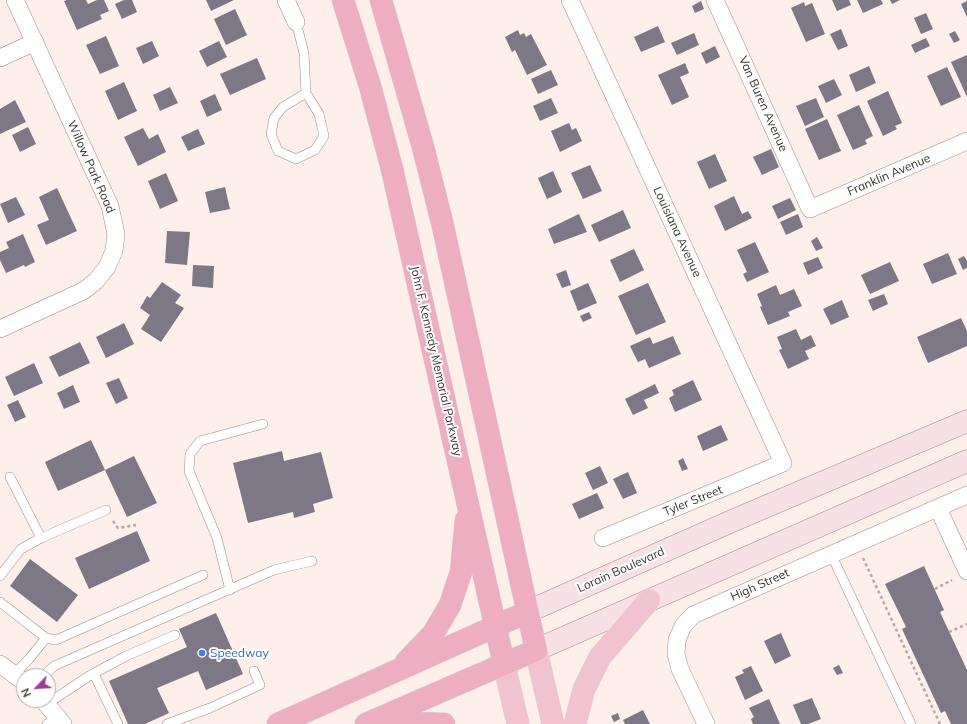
<!DOCTYPE html>
<style>
body{margin:0}
#map{position:relative;width:967px;height:724px;overflow:hidden;background:#feefea;font-family:Mulish,sans-serif}
canvas{display:block}
.north{position:absolute;left:16px;top:668px;width:40px;height:40px;box-sizing:border-box;background:#fff;border:1px solid #b0adac;border-radius:50%;rotate:245deg;font-size:11px;font-weight:700;line-height:16px;text-align:center;color:#393230}
.north::after{content:'';display:block;margin:auto;width:14px;height:18px;background:#9f3ba0;clip-path:polygon(50% 0,100% 100%,50% 72%,0 100%)}
</style>
<div id="map">
<canvas width="967" height="724"></canvas>
<div class="north">N</div>
</div>
<script>
const g = document.querySelector('canvas').getContext('2d');
g.lineJoin = 'round';
function paint(path, color) { g.fillStyle = color; g.fill(path, 'evenodd'); }
const poly = rows => new Path2D(rows.map(r => 'M' + r).join(''));
function stroke(path, color, width, dash) { g.strokeStyle = color; g.lineWidth = width; g.lineCap = dash ? 'butt' : 'round'; g.setLineDash(dash || []); g.stroke(path); }
function drawText(font, color, halo, rows, align = 'center') {
  g.font = font + ' Mulish,sans-serif'; g.lineWidth = 4; g.setLineDash([]); g.textBaseline = 'middle'; g.strokeStyle = halo; g.fillStyle = color; for (const [text, x, y, turn = 0] of rows) {
    g.save(); g.translate(x, y); g.rotate((+turn || 0) * Math.PI / 180); g.textAlign = isNaN(turn) ? turn : align; if (halo) g.strokeText(text, 0, 0); g.fillText(text, 0, 0); g.restore();
  }
}
const building = poly([
 [67,0,86,0,88,4,97,0,104,0,109,11,100,15,102,19,77,30,64,1],
 [124,0,132,0,137,12,122,19,115,4],
 [206,0,234,0,211,11],
 [832,0,849,0,851,5,837,11],
 [857,0,881,0,883,4,863,13],
 [890,0,900,0,892,4],
 [701,1,704,9,695,13,692,6],
 [967,1,967,17,961,4],
 [804,2,805,6,812,3,825,34,806,42,791,8],
 [235,9,247,35,226,45,214,19],
 [926,13,933,29,921,34,914,18],
 [658,26,665,42,641,52,634,37],
 [841,29,848,46,838,50,830,34],
 [518,30,520,35,524,33,526,37,531,34,547,65,527,75,515,50,512,52,505,37],
 [955,31,960,40,954,43,949,34],
 [694,33,699,45,677,55,671,43],
 [106,36,119,66,100,74,86,45],
 [926,38,930,46,915,53,911,45],
 [152,41,159,56,143,64,136,48],
 [219,41,227,57,207,67,199,51],
 [715,46,720,57,706,64,701,53],
 [967,55,967,97,951,62],
 [257,58,266,79,230,95,220,74],
 [685,63,689,73,680,77,689,97,672,105,658,75],
 [869,66,876,83,856,92,849,75],
 [947,67,961,97,941,106,927,76],
 [551,70,558,85,538,94,531,79],
 [834,79,842,95,826,103,818,86],
 [124,82,137,111,118,120,105,91],
 [170,87,178,103,160,111,153,95],
 [888,91,902,123,895,126,897,129,883,136,867,101],
 [215,94,222,110,207,117,200,101],
 [551,98,558,113,540,121,533,106],
 [816,98,824,117,805,126,796,106],
 [15,100,26,122,0,134,0,109],
 [859,105,873,136,865,140,867,144,853,150,837,115],
 [827,119,841,151,819,160,805,129],
 [569,123,572,130,576,128,582,141,560,152,551,131],
 [28,127,36,144,20,152,12,135],
 [143,128,149,139,158,134,166,152,138,166,124,137],
 [198,129,205,144,188,151,181,137],
 [771,149,779,167,762,175,753,157],
 [715,154,727,181,709,189,697,162],
 [590,165,602,191,583,199,571,173],
 [553,171,562,192,547,199,538,178],
 [166,173,178,201,160,209,148,181],
 [225,187,230,209,210,213,205,192],
 [57,188,77,231,46,245,37,225,49,220,39,197],
 [734,196,742,214,748,211,752,218,725,231,714,206],
 [16,197,25,215,8,223,0,204],
 [790,198,796,210,778,219,772,206],
 [623,210,631,228,599,242,591,225],
 [579,214,587,232,554,244,548,229],
 [798,214,803,227,786,235,780,222],
 [167,231,190,232,187,265,165,263],
 [23,234,35,262,25,267,24,265,6,273,0,260,0,252,9,248,6,242],
 [817,237,823,248,816,251,811,241],
 [755,242,769,272,747,282,743,274,747,272,737,250],
 [634,249,644,270,620,282,610,260],
 [948,253,957,274,932,284,923,264],
 [964,256,967,261,967,268,963,270,958,259],
 [818,257,823,268,808,275,803,263],
 [890,262,899,281,870,294,861,275],
 [193,265,214,266,213,288,192,286],
 [566,270,571,285,562,288,556,274],
 [162,282,181,295,175,303,184,308,161,342,141,329,150,315,140,308,147,296,150,298],
 [588,283,597,303,578,311,570,291],
 [648,283,666,322,636,335,618,296],
 [776,285,780,295,794,289,802,306,788,312,790,316,768,325,760,307,762,306,757,294],
 [884,294,888,304,873,311,868,300],
 [842,300,849,317,831,325,823,309],
 [589,312,592,318,583,322,580,316],
 [961,318,967,331,967,346,928,363,917,337],
 [124,323,134,344,106,358,96,337],
 [796,329,801,340,811,335,816,346,805,351,809,359,788,369,779,350,782,349,777,337],
 [673,336,681,354,649,368,645,359,638,362,630,346,650,337,653,344],
 [80,342,90,363,59,377,49,357],
 [34,363,43,383,14,396,5,377],
 [119,378,128,398,116,404,106,383],
 [693,380,702,400,675,412,669,398,674,395,672,390],
 [655,384,659,393,644,400,648,408,633,415,625,399],
 [73,385,80,402,64,409,57,393],
 [18,400,26,417,15,422,7,405],
 [721,425,728,440,703,451,697,436],
 [91,440,105,470,58,491,45,462],
 [282,451,284,461,321,452,333,498,313,504,315,512,294,518,293,512,248,523,233,463],
 [134,456,157,503,127,517,105,470],
 [683,458,688,469,682,471,678,461],
 [600,466,608,483,593,490,585,473],
 [628,472,637,493,623,499,613,479],
 [597,493,604,508,579,519,572,504],
 [137,531,150,561,89,589,75,558],
 [30,559,78,595,57,622,10,586],
 [924,566,944,610,940,612,967,670,967,724,951,724,945,711,941,713,902,629,906,627,885,584],
 [216,613,243,674,206,690,198,671,157,688,169,713,145,724,128,724,109,681,187,647,179,629],
 [781,633,791,656,775,664,764,641],
 [839,665,843,673,837,675,833,668],
 [751,666,763,691,745,700,735,677,744,673,742,670],
 [812,698,821,719,808,724,801,724,793,705],
 [769,699,780,724,753,724,751,719,754,717,749,708],
 [643,710,650,724,625,724,623,720],
 [618,713,620,719,614,722,611,716]
]);
const path = poly([
 [113,521,118,528,136,525],
 [863,558,940,724],
 [935,589,952,580],
 [949,632,967,624]
]);
const service = poly([
 [296,22,304,53,306,93,319,114,324,136,315,150,296,159,278,151,271,134,274,118,283,107,306,93],
 [10,477,41,538],
 [831,554,911,724],
 [0,576,21,549,41,538,106,510],
 [230,590,217,538,189,471,190,454,200,441,263,424],
 [0,602,46,638,56,640,203,575],
 [14,674,29,659,46,638],
 [94,674,118,724],
 [44,676,54,666,274,570,312,561],
 [47,704,89,676,126,656,175,635],
 [47,724,59,718],
 [167,724,210,708,260,685,254,671]
]);
const minor = poly([
 [286,0,296,22],
 [570,0,783,463,603,538],
 [715,0,810,209,967,141],
 [0,58,35,42],
 [0,329,83,291,96,281,107,267,114,251,116,234,110,206,15,0],
 [938,508,967,571],
 [0,664,24,682],
 [43,700,63,724],
 [706,724,680,669,676,654,677,640,683,626,693,615,967,495]
]);
const secondary = poly([
 [527,612,732,521,967,421],
 [536,650,967,461]
]);
const primary = poly([
 [536,650,553,724],
 [504,664,518,724],
 [575,724,584,689,600,657,649,600]
]);
const trunk = poly([
 [343,0,370,86,392,169,504,664],
 [406,662,433,634,450,605,461,572,466,520],
 [380,722,444,724],
 [278,724,527,612],
 [366,724,536,650,442,222,423,147,381,0]
]);
const markers = [
 [202,653,4,"#3f7fe0"]
];
const streetNames = [
 ["Van Buren Avenue",763,104,66],
 ["Willow Park Road",91,167,66],
 ["Franklin Avenue",889,175,-23],
 ["Louisiana Avenue",677,232,65],
 ["John F. Kennedy Memorial Parkway",436,361,77],
 ["Tyler Street",693,501,-22],
 ["Lorain Boulevard",621,570,-24],
 ["High Street",760,585,-24]
];
const shopNames = [
 ["Speedway",210,653]
];
paint(building, '#7e7785');
stroke(service, '#9d8d87', 10);
stroke(minor, '#9d8d87', 18);
stroke(secondary, '#9d8d87', 23);
stroke(primary, '#d3d2d1', 23);
stroke(trunk, '#d3d2d1', 23);
stroke(path, '#b4a8a4', 2.5, [3, 3]);
stroke(service, '#fff', 9);
stroke(minor, '#fff', 17);
stroke(secondary, '#f8e0e7', 22);
stroke(primary, '#f1c2d0', 22);
stroke(trunk, '#ecaec0', 22);
for (const [x, y, r, color] of markers) { const dot = new Path2D(); dot.arc(x, y, r, 0, 2 * Math.PI); g.fillStyle = color; g.fill(dot); stroke(dot, '#fff', 1.5); }
drawText('12px', '#393230', '#fff', streetNames);
drawText('12px', '#366cbe', '#fff', shopNames, 'left');
</script>
